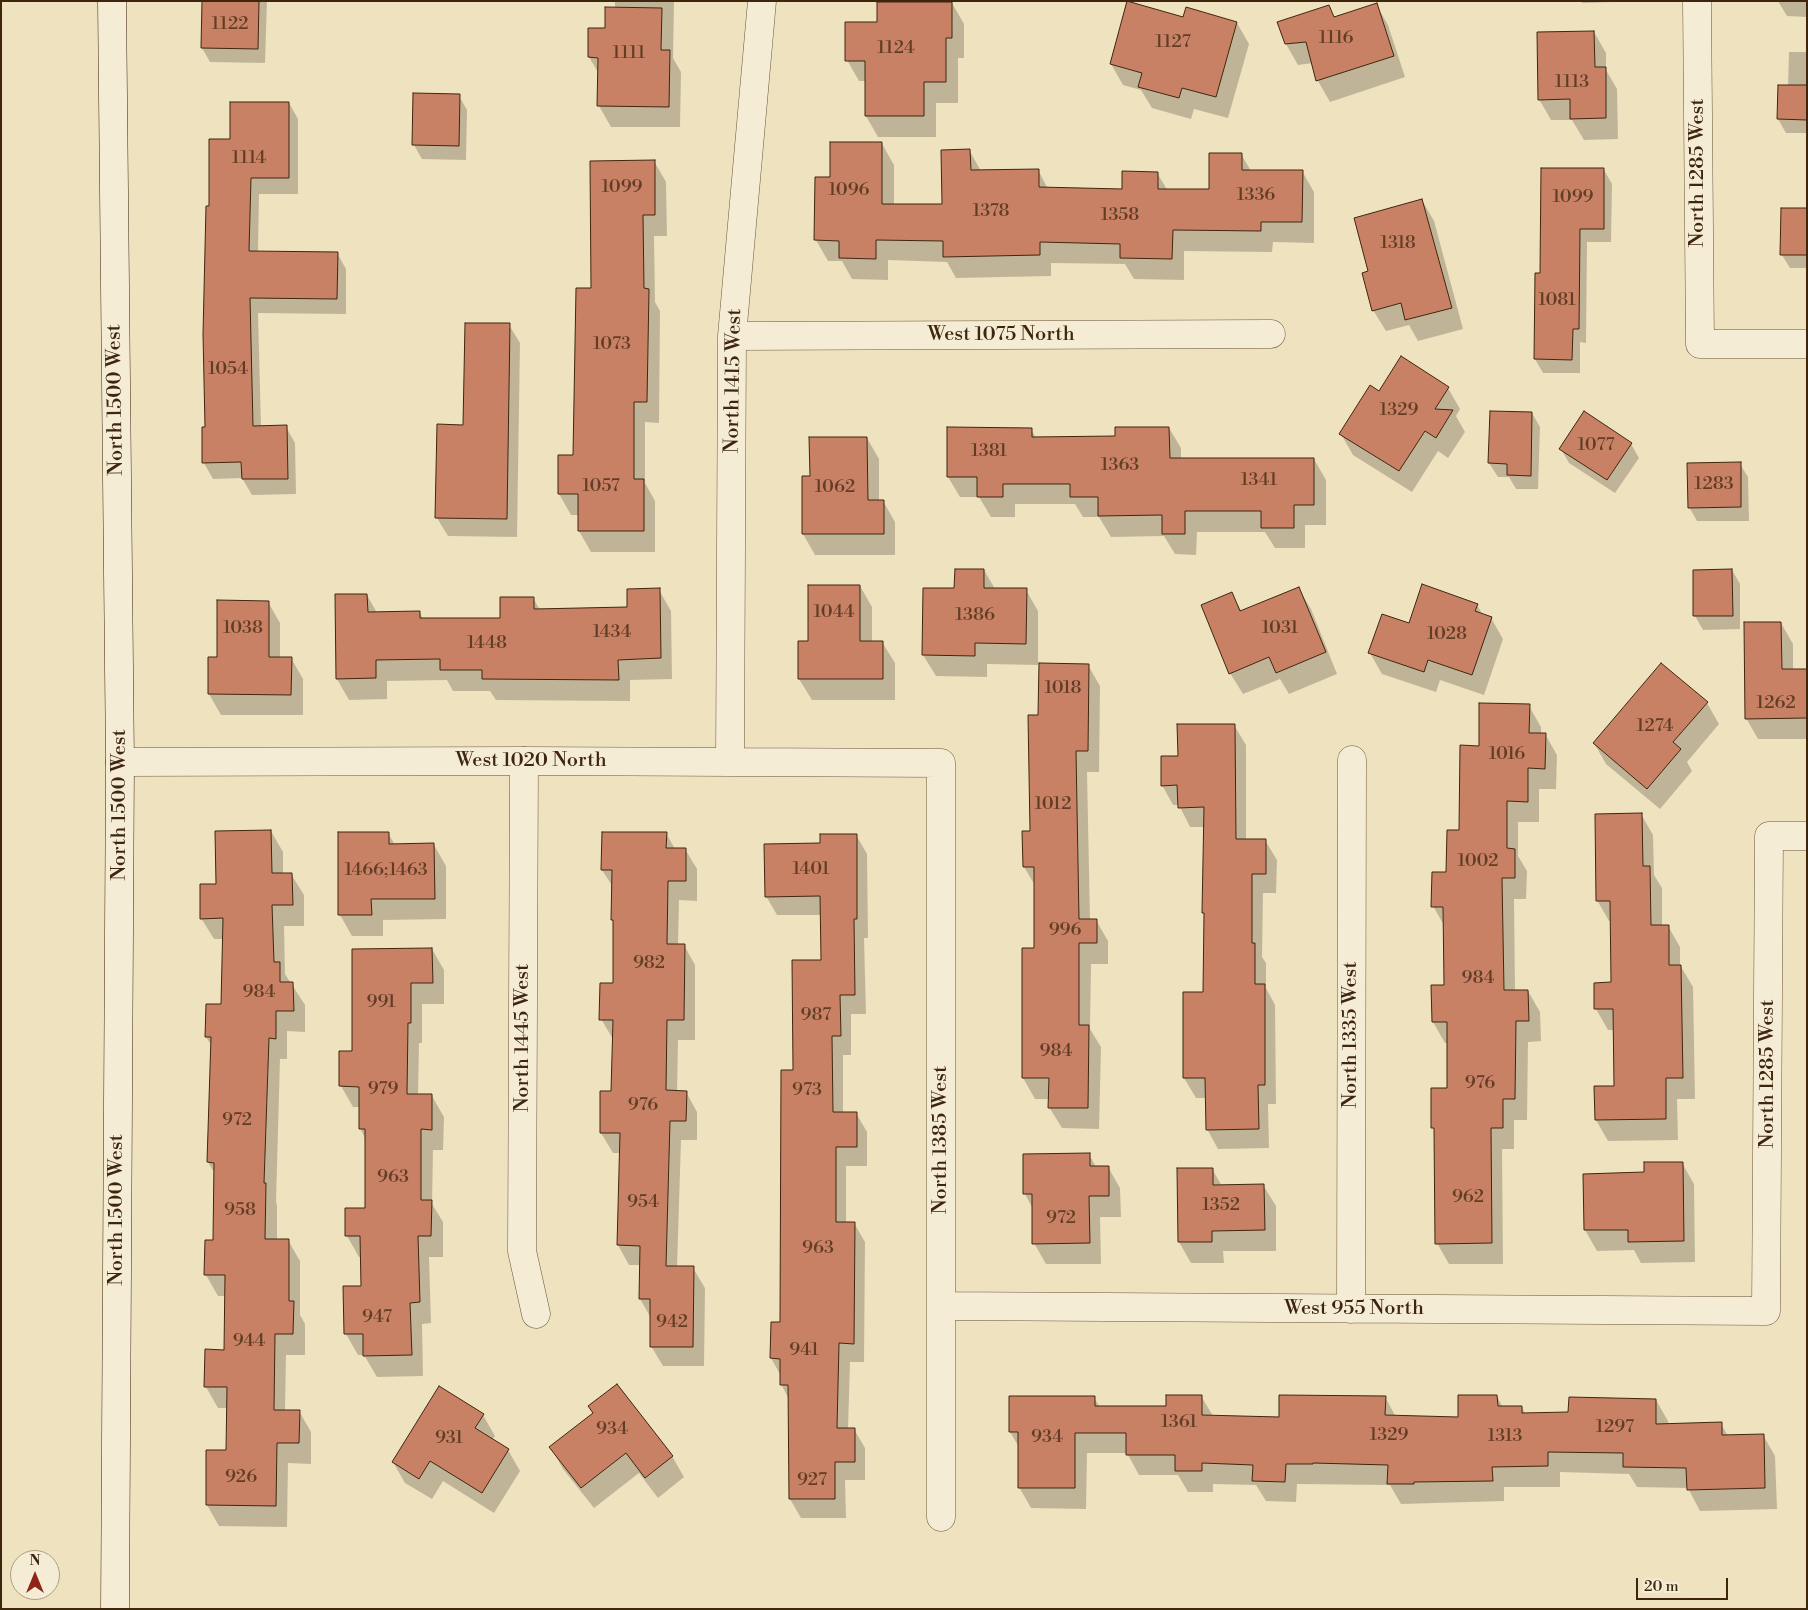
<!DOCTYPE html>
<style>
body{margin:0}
#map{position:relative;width:1808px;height:1610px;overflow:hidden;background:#efe2bf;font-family:"Libre Bodoni",serif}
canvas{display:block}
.frame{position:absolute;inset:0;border:2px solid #3e260e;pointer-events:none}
.north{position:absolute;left:10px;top:1550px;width:50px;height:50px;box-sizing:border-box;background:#f5ecd5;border:1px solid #ac9d85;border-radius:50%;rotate:0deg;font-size:14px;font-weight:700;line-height:20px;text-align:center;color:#3e260e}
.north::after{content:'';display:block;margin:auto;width:18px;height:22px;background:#8f2418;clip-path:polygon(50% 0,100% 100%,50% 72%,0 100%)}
.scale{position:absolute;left:1636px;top:1578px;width:92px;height:22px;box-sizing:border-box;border:2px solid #3e260e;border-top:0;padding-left:6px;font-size:15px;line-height:18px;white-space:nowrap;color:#3e260e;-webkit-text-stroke:4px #f5ecd5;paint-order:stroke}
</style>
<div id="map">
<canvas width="1808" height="1610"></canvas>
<div class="frame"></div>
<div class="north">N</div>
<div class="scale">20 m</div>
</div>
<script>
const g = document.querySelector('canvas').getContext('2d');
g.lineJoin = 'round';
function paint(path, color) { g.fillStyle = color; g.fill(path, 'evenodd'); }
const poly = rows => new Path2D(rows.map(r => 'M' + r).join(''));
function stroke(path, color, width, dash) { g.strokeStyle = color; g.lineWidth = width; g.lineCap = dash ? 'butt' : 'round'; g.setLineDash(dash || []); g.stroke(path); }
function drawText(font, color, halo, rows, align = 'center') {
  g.font = font + ' "Libre Bodoni",serif'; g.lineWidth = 4.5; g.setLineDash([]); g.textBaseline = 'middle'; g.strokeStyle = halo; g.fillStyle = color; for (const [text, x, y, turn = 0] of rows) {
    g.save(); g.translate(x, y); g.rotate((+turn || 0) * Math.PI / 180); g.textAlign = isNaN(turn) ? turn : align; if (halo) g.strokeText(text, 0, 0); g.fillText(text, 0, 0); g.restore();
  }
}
const shadow = poly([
 [203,1,267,1,265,63,210,62,202,48],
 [615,1,674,1,673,58,681,72,680,127,611,127,599,106,599,74,589,57,606,30,615,8],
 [878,1,943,1,943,3,952,3,964,24,964,58,958,58,958,103,936,103,936,137,878,137,866,116,867,81,859,81,847,60,878,24],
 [1581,1,1614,1,1614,2,1582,3],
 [1778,1,1807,1,1807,17,1787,16],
 [1376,4,1388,25,1405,77,1330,102,1318,81,1313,63,1298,65,1286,44,1279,23,1329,6,1335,18],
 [1184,19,1237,23,1249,44,1228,118,1194,109,1191,119,1152,108,1141,90,1123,85,1111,64],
 [1594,32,1606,53,1606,70,1617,89,1618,139,1584,140,1572,120,1551,120,1539,99],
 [1789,52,1807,52,1807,133,1786,133,1778,119,1788,86],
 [459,96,467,110,466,160,422,159,414,145],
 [289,103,298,119,298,194,259,194,258,252,337,253,346,269,346,314,258,313,261,427,286,427,295,443,296,494,252,495,242,478,213,479,204,463,203,428,206,428,210,208,232,140],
 [882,144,894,165,894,206,943,206,969,150,981,171,1038,170,1048,189,1124,190,1157,173,1168,191,1210,191,1241,154,1251,171,1302,171,1314,192,1314,243,1273,242,1272,252,1184,251,1184,280,1134,279,1125,264,1051,263,1051,276,956,278,947,262,888,260,888,280,852,279,842,261,828,261,816,240,831,178],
 [654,161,666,182,667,236,654,236,655,302,660,311,659,423,645,422,645,483,655,501,655,552,591,552,579,531,579,515,571,515,559,494,574,456,592,289],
 [1604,170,1612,184,1611,242,1587,242,1586,343,1580,342,1580,373,1543,373,1535,359,1542,274],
 [1422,200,1434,221,1463,329,1418,341,1409,325,1386,331,1373,310,1370,272],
 [1807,209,1807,268,1790,268,1782,255],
 [509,325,520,343,517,537,448,536,437,518,464,426],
 [1448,388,1460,409,1456,416,1465,432,1448,458,1438,451,1412,492,1353,455,1341,434,1380,392],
 [1532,413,1540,427,1538,489,1516,489,1509,477,1498,477,1489,463],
 [1169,428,1181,448,1181,459,1314,459,1326,480,1326,525,1305,525,1305,548,1275,548,1265,532,1197,532,1196,555,1175,554,1164,536,1111,537,1099,517,1083,517,1075,504,1015,504,1015,517,991,517,979,497,960,497,948,477,1031,429,1036,438,1116,437],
 [867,438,879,459,879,501,883,501,895,522,895,555,815,555,803,534,811,477],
 [1631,444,1639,458,1615,493,1569,463,1561,449],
 [1740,464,1748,477,1749,521,1697,521,1689,507],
 [984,570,995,589,1026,590,1038,611,1038,665,987,664,987,677,936,676,923,655,956,590],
 [1732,570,1740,584,1740,629,1703,630,1695,616],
 [860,586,872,607,872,642,882,642,895,663,895,700,812,700,799,679,809,642],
 [1299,589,1311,609,1337,674,1289,694,1280,679,1243,694,1230,673,1232,594,1242,612],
 [659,590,671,611,672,679,630,680,630,701,496,700,490,691,453,691,447,680,387,681,387,699,349,700,337,679,367,595,377,613,420,613,423,619,501,619,533,598,540,610,628,609],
 [268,602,280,623,280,658,291,658,303,679,303,715,221,715,209,694,218,658],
 [1477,605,1483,615,1491,618,1503,639,1484,695,1440,680,1436,692,1382,674,1370,653,1409,625],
 [1781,623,1793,644,1793,670,1807,670,1807,739,1758,739,1746,718],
 [1088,665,1100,686,1099,772,1087,772,1090,920,1096,920,1108,941,1108,964,1091,964,1090,1029,1101,1047,1099,1129,1062,1128,1049,1107,1050,1099,1035,1099,1023,1078,1024,949,1035,949,1036,887,1024,867,1023,832,1031,832,1039,716],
 [1707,703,1719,724,1687,762,1692,771,1660,809,1606,764,1594,743],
 [1529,706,1541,727,1541,734,1545,734,1557,755,1556,789,1539,789,1539,822,1518,822,1518,856,1527,871,1526,899,1514,899,1515,991,1528,991,1540,1012,1541,1041,1528,1042,1527,1120,1514,1120,1514,1149,1502,1149,1503,1264,1449,1264,1437,1243,1435,1131,1433,1127,1449,1089,1449,1043,1445,1043,1433,1022,1445,987,1445,927,1433,906,1448,873,1460,832,1480,747],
 [1234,725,1246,745,1246,840,1265,840,1277,860,1276,893,1263,893,1262,957,1266,963,1266,988,1275,1005,1276,1104,1268,1104,1269,1148,1218,1149,1207,1129,1207,1098,1196,1098,1184,1078,1184,1036,1204,993,1205,827,1190,827,1179,805,1173,805,1162,785,1179,757],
 [1641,814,1653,835,1654,875,1662,888,1662,926,1668,926,1680,947,1680,965,1693,987,1695,1099,1677,1099,1678,1140,1608,1141,1596,1120,1615,1087,1614,1030,1608,1030,1596,1009,1595,984,1612,984,1611,921,1609,921,1597,900],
 [271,831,283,852,283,874,291,874,304,895,304,926,284,926,285,974,305,1005,305,1032,287,1031,287,1059,280,1059,276,1202,277,1205,277,1240,288,1240,300,1261,300,1315,305,1324,305,1355,286,1355,285,1411,299,1411,311,1432,311,1464,288,1463,287,1527,219,1526,207,1505,227,1452,228,1408,218,1408,206,1387,225,1351,226,1296,218,1296,206,1275,215,1241,215,1174,208,1162,212,1046,206,1037,222,1005,223,939,214,939,201,918,217,885],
 [388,833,395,845,434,845,446,866,446,919,383,920,383,936,352,936,340,915],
 [666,833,675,849,685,849,697,869,697,901,679,900,678,945,684,945,695,965,695,1040,678,1040,677,1092,686,1092,697,1112,697,1140,681,1140,677,1268,693,1268,705,1288,704,1366,663,1366,651,1346,651,1318,640,1299,641,1265,629,1265,618,1245,620,1153,613,1153,601,1133,612,1092,613,1039,601,1019,614,984,615,924,612,919,613,887,602,870],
 [856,835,867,854,868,938,864,938,866,1014,851,1014,851,1055,843,1055,843,1113,856,1113,867,1132,867,1166,846,1166,846,1223,854,1223,865,1242,864,1362,850,1362,848,1429,854,1429,865,1448,865,1480,845,1480,846,1518,801,1518,790,1499,789,1399,781,1384,781,1376,771,1358,772,1323,781,1323,794,1071,822,961,821,915,777,915,766,896,821,845],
 [432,949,444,970,444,1004,422,1004,422,1043,419,1043,418,1096,432,1096,444,1117,443,1150,433,1150,432,1204,443,1222,443,1257,429,1257,431,1323,422,1324,423,1376,377,1377,364,1355,358,1355,346,1334,344,1288,363,1287,362,1257,359,1257,347,1236,366,1210,366,1140,360,1128,360,1107,353,1107,341,1086,353,1052],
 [1089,1154,1096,1167,1108,1167,1120,1188,1121,1217,1100,1217,1101,1264,1046,1264,1034,1243,1033,1209,1025,1194],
 [1682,1163,1694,1184,1695,1262,1641,1263,1634,1250,1597,1251,1585,1230,1645,1174],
 [1212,1169,1222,1186,1263,1185,1276,1206,1276,1251,1223,1251,1224,1263,1191,1263,1179,1242,1178,1170],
 [1201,1396,1213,1416,1280,1418,1385,1397,1396,1417,1459,1418,1497,1396,1503,1408,1522,1407,1525,1414,1569,1413,1656,1400,1668,1421,1668,1425,1721,1424,1728,1436,1763,1435,1775,1456,1777,1509,1700,1511,1688,1488,1637,1487,1629,1474,1560,1472,1560,1487,1504,1487,1504,1501,1401,1504,1390,1485,1297,1484,1296,1502,1266,1501,1256,1485,1213,1484,1213,1492,1188,1492,1178,1475,1139,1475,1127,1453,1087,1453,1086,1509,1031,1508,1019,1487,1019,1447,1010,1432,1094,1398,1100,1407,1167,1407],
 [483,1415,495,1436,492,1440,508,1450,520,1471,494,1513,443,1481,432,1499,405,1483,393,1462],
 [551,1448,672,1456,684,1477,658,1498,639,1473,594,1508,563,1469]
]);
const building = poly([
 [202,1,259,1,258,49,201,48,202,1],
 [1127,1,1183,17,1186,7,1237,22,1216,97,1182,88,1179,98,1138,87,1142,73,1110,64,1127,1],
 [877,2,952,2,952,38,946,38,946,82,924,82,924,116,865,116,865,61,845,61,845,22,877,22,877,2],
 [1377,3,1394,56,1316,81,1306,42,1285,44,1277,22,1329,5,1334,17,1377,3],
 [605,7,662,8,661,50,670,50,669,107,597,106,598,58,588,57,588,28,605,28,605,7],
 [1594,31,1595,67,1606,67,1606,118,1570,119,1570,99,1538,100,1537,32,1594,31],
 [1778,85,1807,85,1807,120,1777,119,1778,85],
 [413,93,460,94,459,146,412,145,413,93],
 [230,102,289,102,289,178,251,178,249,251,338,252,337,299,250,298,253,426,287,425,288,479,242,479,241,462,202,463,202,427,205,427,203,334,206,206,209,206,209,139,230,139,230,102],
 [830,142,882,142,882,204,942,204,941,150,970,149,971,170,1039,169,1039,187,1122,189,1122,171,1158,172,1158,189,1209,189,1209,153,1242,153,1242,170,1303,170,1302,222,1261,222,1261,231,1173,230,1172,259,1120,258,1120,244,1040,242,1040,255,943,257,943,241,876,240,876,259,839,258,839,241,814,240,815,177,830,177,830,142],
 [655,160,655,215,643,215,644,288,649,289,647,402,634,402,634,479,644,479,644,531,578,531,578,494,558,494,558,455,573,455,576,288,591,288,590,161,655,160],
 [1541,168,1604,168,1604,229,1580,229,1579,329,1573,329,1572,360,1534,359,1535,273,1540,273,1541,168],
 [1422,199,1452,308,1405,320,1401,303,1372,311,1362,273,1368,271,1354,218,1422,199],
 [1781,208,1807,208,1807,255,1780,255,1781,208],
 [465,323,510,323,507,519,435,518,437,424,463,425,465,323],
 [1401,356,1449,387,1435,409,1453,410,1436,438,1425,431,1399,471,1339,434,1370,385,1379,391,1401,356],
 [1490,411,1532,412,1531,476,1507,475,1507,464,1488,463,1490,411],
 [1584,411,1632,443,1607,480,1559,449,1584,411],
 [947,427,1032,428,1032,437,1115,436,1115,427,1169,427,1170,458,1314,458,1314,505,1294,505,1294,528,1261,528,1261,511,1185,511,1185,534,1162,534,1162,515,1098,516,1098,497,1070,497,1070,484,1003,484,1003,497,977,497,977,477,947,477,947,427],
 [809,437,867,437,868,500,884,500,884,534,802,534,802,476,810,476,809,437],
 [1741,462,1741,507,1688,508,1687,463,1741,462],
 [955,569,984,569,984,588,1027,588,1026,644,975,643,975,656,922,655,923,588,954,588,955,569],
 [1732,569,1733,616,1693,616,1693,570,1732,569],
 [1422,584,1478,604,1475,611,1492,617,1472,675,1428,660,1424,672,1368,653,1382,614,1409,623,1422,584],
 [808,585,860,585,860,641,883,641,883,679,798,679,798,641,808,641,808,585],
 [1299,587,1326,652,1276,673,1269,657,1229,674,1201,605,1232,592,1240,611,1299,587],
 [660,588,661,658,618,660,619,680,482,679,482,670,440,670,440,659,376,660,376,678,336,679,335,594,367,594,368,612,420,611,420,618,500,618,500,597,534,597,534,609,627,607,627,589,660,588],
 [217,600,269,601,269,657,292,657,291,695,208,694,208,657,217,657,217,600],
 [1744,622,1781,622,1782,669,1807,669,1807,718,1745,719,1744,622],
 [1039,663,1089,664,1088,751,1076,751,1079,919,1097,919,1097,943,1079,943,1079,1025,1089,1025,1088,1108,1048,1108,1049,1078,1022,1078,1022,948,1034,948,1034,867,1023,867,1022,831,1030,831,1028,715,1038,715,1039,663],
 [1661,663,1708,702,1673,742,1681,749,1647,789,1593,743,1661,663],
 [1479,703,1530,704,1529,733,1546,733,1545,769,1528,768,1528,802,1507,801,1507,848,1515,849,1515,878,1502,878,1504,990,1528,990,1529,1021,1516,1021,1515,1099,1503,1099,1503,1128,1491,1128,1492,1243,1435,1244,1434,1128,1431,1128,1431,1088,1447,1088,1447,1022,1432,1022,1431,985,1444,985,1443,907,1431,907,1432,872,1446,872,1447,830,1459,830,1460,745,1479,746,1479,703],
 [1177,724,1235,724,1236,839,1266,839,1266,874,1252,874,1252,943,1255,943,1255,984,1265,984,1265,1085,1258,1085,1259,1129,1206,1130,1205,1078,1183,1078,1183,992,1203,992,1204,913,1202,913,1204,807,1178,808,1177,785,1161,786,1161,756,1178,756,1177,724],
 [1642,813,1643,866,1650,866,1651,925,1669,925,1669,965,1681,965,1683,1078,1666,1078,1666,1119,1595,1120,1594,1086,1614,1086,1613,1009,1594,1009,1594,983,1611,982,1610,901,1596,901,1595,814,1642,813],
 [271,830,272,873,292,873,293,905,272,905,274,962,280,962,280,982,293,982,294,1011,276,1011,276,1039,269,1038,264,1183,266,1183,265,1239,289,1239,289,1301,294,1301,293,1334,275,1334,274,1410,300,1410,299,1443,277,1443,276,1506,206,1505,206,1450,226,1450,227,1387,204,1387,205,1349,224,1350,225,1275,204,1275,205,1240,213,1240,214,1163,207,1162,211,1037,205,1037,206,1004,221,1004,223,918,200,919,200,884,216,884,215,831,271,830],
 [338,832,389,832,389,844,434,843,435,899,371,899,372,915,338,915,338,832],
 [602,832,667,832,666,848,686,848,686,881,668,881,667,944,685,944,684,1020,667,1020,666,1090,687,1091,686,1121,670,1121,666,1266,694,1266,693,1347,650,1347,650,1299,639,1299,640,1246,617,1245,620,1133,600,1133,600,1091,611,1091,613,1020,599,1020,600,983,613,983,613,920,611,920,612,870,601,870,602,832],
 [820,834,857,834,857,919,854,919,855,995,840,995,841,1036,832,1036,833,1112,857,1112,857,1147,836,1147,836,1222,855,1222,854,1344,839,1343,837,1428,855,1428,855,1462,835,1462,835,1499,789,1499,788,1385,780,1385,780,1359,770,1358,771,1322,780,1322,781,1070,793,1070,792,960,821,960,820,896,765,897,764,844,820,843,820,834],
 [432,948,433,983,411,983,411,1023,408,1023,407,1094,432,1094,432,1130,421,1129,421,1200,432,1200,431,1236,418,1236,420,1302,410,1303,412,1355,363,1356,363,1334,344,1334,343,1286,361,1286,360,1236,345,1236,345,1208,365,1208,365,1129,359,1129,359,1087,339,1086,339,1051,352,1051,352,949,432,948],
 [1090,1153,1090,1166,1109,1166,1109,1196,1089,1196,1090,1243,1032,1244,1032,1194,1023,1194,1023,1154,1090,1153],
 [1644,1162,1683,1162,1684,1241,1628,1242,1628,1230,1584,1230,1583,1174,1644,1172,1644,1162],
 [1177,1168,1213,1168,1213,1185,1264,1184,1265,1230,1212,1231,1212,1242,1178,1242,1177,1168],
 [617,1384,673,1456,645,1478,626,1453,581,1488,549,1447,593,1413,588,1406,617,1384],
 [439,1386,484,1414,475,1428,509,1449,482,1493,430,1461,419,1479,392,1462,439,1386],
 [1166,1395,1202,1395,1202,1415,1279,1417,1279,1395,1386,1396,1385,1415,1458,1417,1458,1395,1497,1395,1498,1406,1522,1406,1522,1413,1568,1412,1569,1397,1656,1399,1656,1424,1722,1422,1722,1435,1764,1434,1765,1488,1687,1490,1686,1468,1623,1467,1623,1453,1548,1452,1548,1466,1492,1467,1493,1481,1414,1482,1414,1484,1387,1484,1388,1465,1313,1463,1313,1464,1286,1464,1285,1482,1252,1481,1253,1465,1202,1463,1202,1471,1175,1471,1175,1455,1126,1455,1126,1433,1075,1433,1075,1488,1018,1488,1018,1432,1009,1432,1009,1396,1095,1396,1095,1406,1166,1406,1166,1395]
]);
const street = poly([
 [1697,1,1700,344,1807,344],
 [732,336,1271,334],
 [524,761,522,1251,536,1314],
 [120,762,524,761,941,763,941,1517],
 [730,762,732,336,762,1],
 [941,1306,1766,1311,1769,836,1807,836],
 [1351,1309,1352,760]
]);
const secondary = poly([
 [112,1,120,762,115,1609]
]);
const numberNames = [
 ["1122",230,25],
 ["1116",1336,39],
 ["1127",1173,43],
 ["1124",896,49],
 ["1111",629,54],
 ["1113",1572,83],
 ["1114",249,159],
 ["1099",622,188],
 ["1096",849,191],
 ["1336",1256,196],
 ["1099",1573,198],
 ["1378",991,212],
 ["1358",1120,216],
 ["1318",1398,244],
 ["1081",1557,301],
 ["1073",612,345],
 ["1054",228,370],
 ["1329",1399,411],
 ["1077",1596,446],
 ["1381",989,452],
 ["1363",1120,466],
 ["1341",1259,481],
 ["1283",1714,485],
 ["1057",601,487],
 ["1062",835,488],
 ["1044",834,613],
 ["1386",975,616],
 ["1038",243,629],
 ["1031",1280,629],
 ["1434",612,633],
 ["1028",1447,635],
 ["1448",487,644],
 ["1018",1063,689],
 ["1262",1776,704],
 ["1274",1655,727],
 ["1016",1507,755],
 ["1012",1053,805],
 ["1002",1478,862],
 ["1401",811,870],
 ["1466;1463",386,871],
 ["996",1065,931],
 ["982",649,964],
 ["984",1478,979],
 ["984",259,993],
 ["991",381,1003],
 ["987",816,1016],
 ["984",1056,1052],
 ["976",1480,1084],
 ["979",383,1090],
 ["973",807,1091],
 ["976",643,1106],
 ["972",237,1121],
 ["963",393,1178],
 ["962",1468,1198],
 ["954",643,1203],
 ["1352",1221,1206],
 ["958",240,1211],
 ["972",1061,1219],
 ["963",818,1249],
 ["947",377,1318],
 ["942",672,1323],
 ["944",249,1342],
 ["941",804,1351],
 ["1361",1179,1423],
 ["1297",1615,1428],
 ["934",612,1430],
 ["1329",1389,1436],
 ["1313",1505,1437],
 ["934",1047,1438],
 ["931",449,1439],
 ["926",241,1478],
 ["927",812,1481]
];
const streetNames = [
 ["North 1285 West",1698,173,-90],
 ["West 1075 North",1001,335],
 ["North 1415 West",734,381,-89],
 ["North 1500 West",116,400,-91],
 ["West 1020 North",531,761],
 ["North 1500 West",120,805,-90],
 ["North 1335 West",1351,1035,-90],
 ["North 1445 West",523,1038,-90],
 ["North 1285 West",1768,1074,-90],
 ["North 1385 West",941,1140,-90],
 ["North 1500 West",117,1210,-90],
 ["West 955 North",1354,1309]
];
paint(shadow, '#0003');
paint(building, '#c88165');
stroke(building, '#3e260e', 1);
stroke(street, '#6a553a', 29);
stroke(secondary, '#3e260e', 29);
stroke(street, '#f5ecd5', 28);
stroke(secondary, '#f5ecd5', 28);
drawText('18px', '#603d24', null, numberNames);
drawText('20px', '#3e260e', '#f5ecd5', streetNames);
</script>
